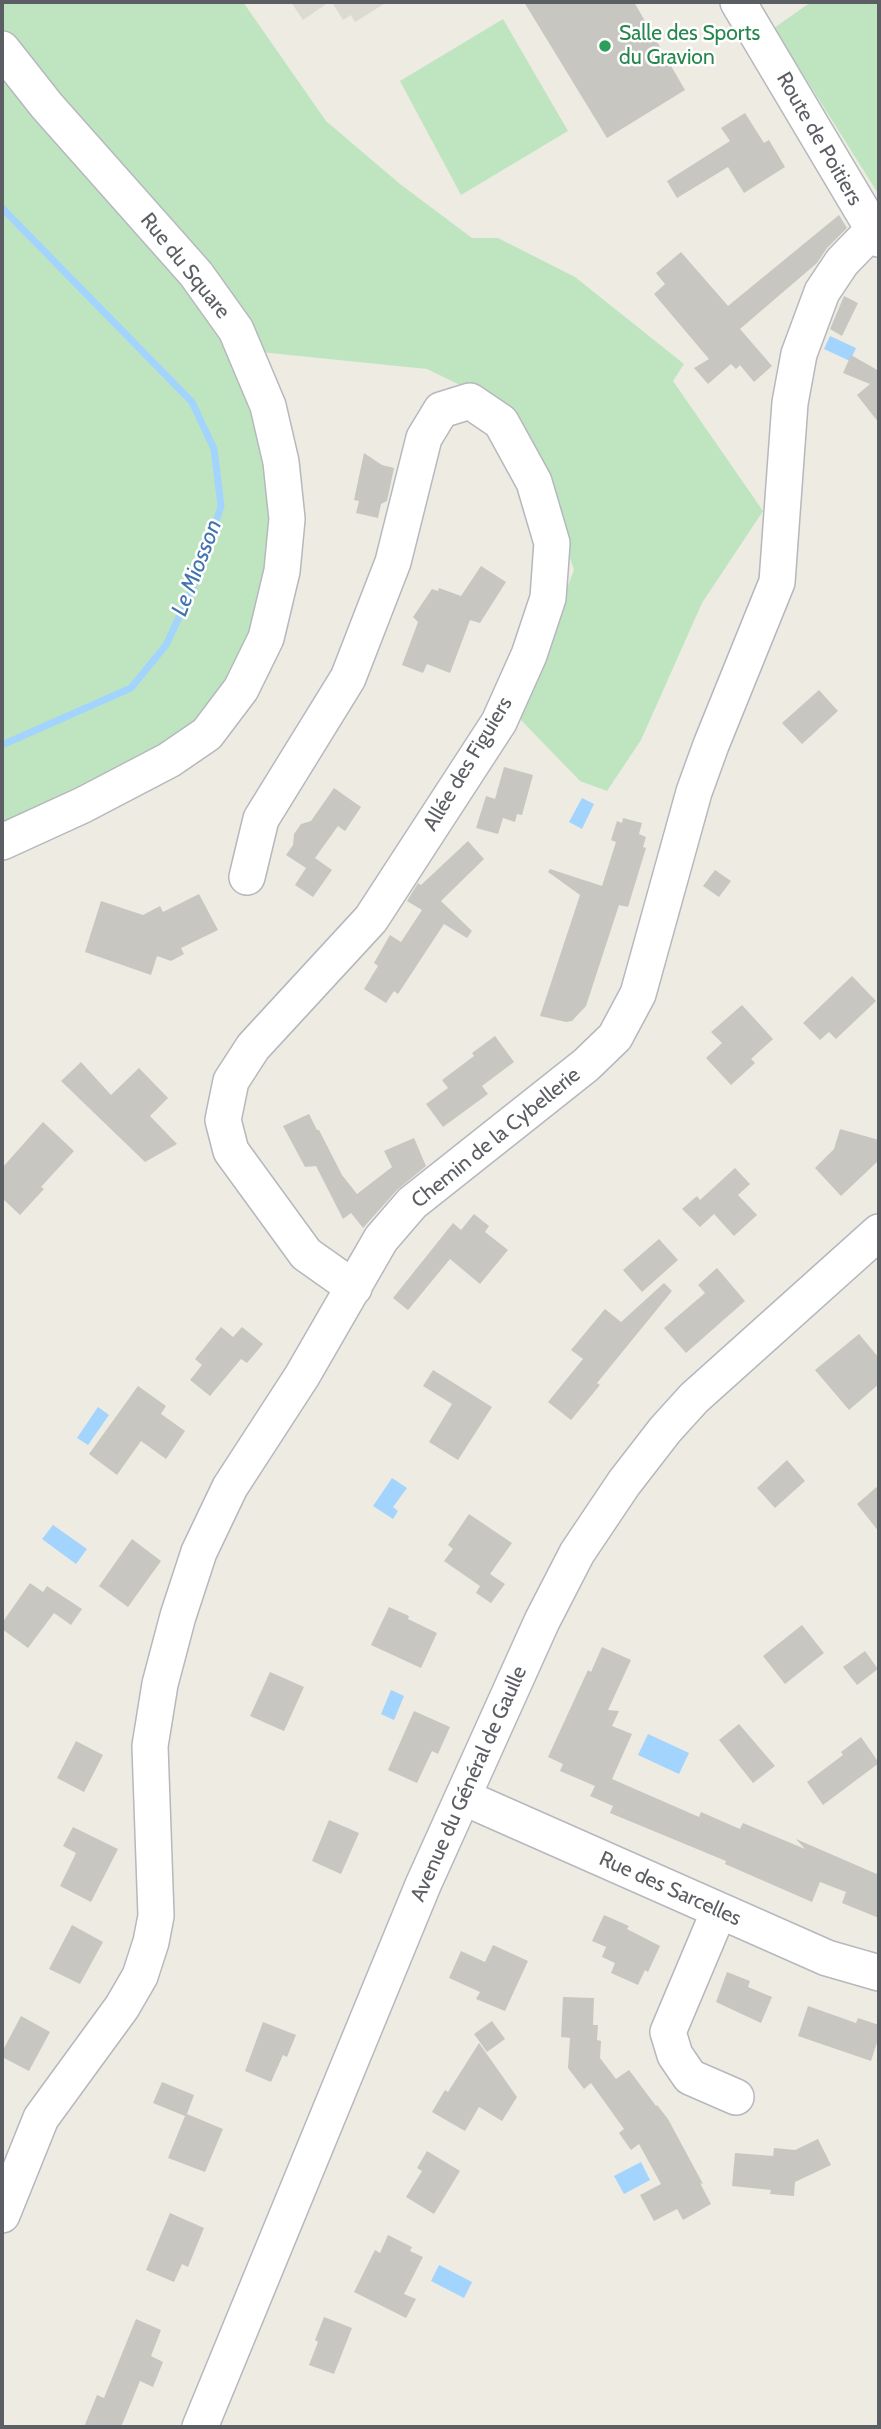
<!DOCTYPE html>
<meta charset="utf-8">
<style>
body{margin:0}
#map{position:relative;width:881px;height:2429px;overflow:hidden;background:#edebe2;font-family:Cabin,sans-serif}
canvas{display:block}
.frame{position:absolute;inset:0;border:4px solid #5b5e63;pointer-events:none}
</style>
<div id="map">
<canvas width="881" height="2429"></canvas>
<div class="frame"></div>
</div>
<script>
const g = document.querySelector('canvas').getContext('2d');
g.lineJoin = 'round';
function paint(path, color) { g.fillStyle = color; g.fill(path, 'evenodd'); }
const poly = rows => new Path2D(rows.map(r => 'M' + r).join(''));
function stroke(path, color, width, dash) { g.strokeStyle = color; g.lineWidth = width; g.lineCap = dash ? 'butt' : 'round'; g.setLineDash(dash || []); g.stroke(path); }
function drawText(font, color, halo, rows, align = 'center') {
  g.font = font + ' Cabin,sans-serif'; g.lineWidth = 5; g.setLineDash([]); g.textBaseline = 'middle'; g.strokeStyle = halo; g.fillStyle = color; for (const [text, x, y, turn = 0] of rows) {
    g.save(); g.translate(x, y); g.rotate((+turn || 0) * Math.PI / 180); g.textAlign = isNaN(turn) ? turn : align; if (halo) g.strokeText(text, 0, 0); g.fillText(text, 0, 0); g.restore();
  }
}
const education = poly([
 [291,2,329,2,303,20],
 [332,2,387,2,355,22,351,15,343,20]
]);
const green = poly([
 [2,2,243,2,326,121,400,184,472,238,498,238,575,277,684,364,673,381,763,511,702,603,641,740,607,791,580,781,518,717,574,570,534,447,489,399,427,369,260,352,296,578,271,672,219,740,2,851],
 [811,2,879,2,879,195,774,28],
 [503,19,568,131,461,195,400,81]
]);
const water = poly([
 [830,336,856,348,850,361,824,349],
 [582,798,594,804,582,829,569,822],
 [98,1407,109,1415,88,1445,77,1438],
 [392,1478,407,1488,393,1507,398,1511,393,1519,373,1506],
 [53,1525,87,1549,76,1564,42,1539],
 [391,1690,404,1696,394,1720,381,1714],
 [648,1734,689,1753,679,1774,638,1755],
 [641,2162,650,2180,624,2194,614,2176],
 [439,2265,472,2282,464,2298,431,2281]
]);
const stream = poly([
 [2,208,192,402,214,449,221,506,201,570,166,645,131,688,2,745]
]);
const building = poly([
 [524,2,634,2,685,90,607,138],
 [745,113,764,143,769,140,785,167,744,193,728,167,677,198,667,181,730,141,721,128],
 [839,215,847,228,827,248,817,263,740,329,772,366,754,382,740,365,736,369,731,364,708,384,694,368,709,359,654,294,665,284,656,273,681,252,728,306],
 [844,296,858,303,842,336,830,329],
 [851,355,879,371,879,423,857,395,870,384,843,373],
 [364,453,382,465,394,468,387,501,381,504,378,518,356,513,359,501,354,500],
 [481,566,506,582,480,623,470,620,450,673,427,664,423,673,402,665,418,622,413,617,432,589,438,591,439,588,461,596],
 [819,690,838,711,802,744,782,723],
 [504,767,533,775,522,815,517,814,515,822,503,818,498,834,476,828,486,796,495,799],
 [334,788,361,807,345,831,338,826,315,858,332,870,313,897,295,885,306,868,286,855,293,845,294,834,301,824,311,821],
 [623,818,642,823,639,834,646,837,643,847,646,848,628,907,619,905,586,1006,572,1021,566,1022,540,1016,580,895,548,872,550,869,602,886,616,842,611,840,617,821,622,823],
 [468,841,484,859,441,901,472,931,467,938,444,924,398,994,394,991,386,1003,364,989,378,966,374,963,390,935,401,942,422,910,407,901,418,883,421,885],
 [715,870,731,881,719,897,703,886],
 [199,894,218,930,181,948,184,954,171,961,157,956,151,975,85,952,101,901,143,915,160,906,163,912],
 [852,976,876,1001,836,1039,829,1032,820,1040,803,1023],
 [742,1005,773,1039,751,1059,755,1063,731,1085,706,1058,722,1043,711,1032],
 [495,1036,514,1062,482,1086,488,1094,443,1127,426,1104,448,1088,442,1080,474,1056,472,1053],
 [81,1062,111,1095,139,1068,168,1098,150,1116,177,1144,145,1162,61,1081],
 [309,1114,317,1130,319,1130,342,1175,357,1194,392,1167,384,1151,414,1138,426,1166,397,1190,363,1228,351,1213,343,1219,316,1166,305,1167,283,1126],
 [43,1122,74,1151,41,1187,44,1189,20,1215,2,1198,2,1168],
 [840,1129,879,1140,878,1161,841,1196,815,1168,834,1149],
 [735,1168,750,1184,738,1195,757,1215,734,1236,714,1214,700,1227,682,1209,697,1196,700,1200],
 [474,1214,489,1226,485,1232,508,1250,480,1284,450,1259,408,1310,393,1298,453,1223,461,1230],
 [659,1239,678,1260,642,1292,623,1270],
 [717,1268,745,1301,686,1353,664,1328,705,1293,698,1285],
 [664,1283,672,1291,597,1383,600,1385,571,1420,548,1402,583,1359,571,1350,605,1309,621,1322],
 [221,1327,233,1337,242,1327,263,1344,247,1363,241,1359,210,1396,190,1380,202,1365,195,1359],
 [859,1334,879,1358,879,1384,849,1410,815,1370],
 [433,1370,492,1407,458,1460,429,1442,452,1404,423,1386],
 [138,1386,166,1406,161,1414,185,1431,166,1459,141,1441,117,1475,89,1454],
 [787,1460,805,1481,775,1508,757,1488],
 [879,1485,879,1532,857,1504],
 [469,1514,512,1543,490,1574,505,1584,491,1603,476,1593,480,1586,444,1561,453,1549,448,1545],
 [132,1539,161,1561,128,1607,99,1586],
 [30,1583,43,1592,47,1586,82,1609,71,1625,54,1613,28,1648,2,1629,2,1623],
 [389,1607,409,1616,408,1619,437,1633,421,1668,371,1645],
 [802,1625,824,1653,785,1684,763,1656],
 [602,1647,631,1660,608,1710,619,1711,612,1726,632,1734,612,1779,699,1817,701,1812,740,1829,743,1823,805,1849,796,1839,879,1875,879,1918,842,1903,846,1892,820,1882,812,1902,725,1864,726,1861,610,1813,613,1806,590,1796,595,1786,560,1771,563,1764,548,1757,588,1670,591,1672],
 [865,1651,878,1669,857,1685,843,1667],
 [270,1672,304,1687,284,1731,250,1716],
 [414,1711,450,1727,438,1754,432,1751,417,1783,388,1770],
 [739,1724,775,1766,753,1783,719,1740],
 [861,1737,879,1763,823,1805,807,1782,843,1755,841,1752],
 [76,1741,103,1755,84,1792,57,1778],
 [329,1820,359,1833,341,1874,312,1861],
 [73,1827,118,1849,91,1902,60,1886,76,1853,63,1846],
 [604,1915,629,1926,627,1929,660,1946,648,1972,645,1970,638,1985,611,1973,615,1963,602,1957,606,1947,592,1941],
 [72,1925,103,1942,80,1984,49,1969],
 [493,1945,528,1961,505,2011,476,1999,480,1992,449,1978,461,1951,485,1962],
 [727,1972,750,1981,748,1987,772,1997,761,2023,716,2002],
 [563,1997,594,1998,593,2025,598,2025,597,2040,601,2041,600,2058,616,2079,629,2070,656,2106,657,2105,668,2119,703,2184,700,2183,711,2204,683,2220,677,2209,654,2221,640,2195,661,2184,639,2144,631,2150,619,2133,624,2129,591,2083,584,2089,568,2068,570,2038,561,2037],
 [808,2006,856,2023,858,2018,879,2025,879,2036,871,2061,798,2036],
 [21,2016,50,2032,29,2071,2,2057,2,2052],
 [492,2021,505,2039,487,2052,474,2034],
 [263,2022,296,2035,287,2057,283,2055,271,2082,245,2071],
 [479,2043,517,2097,502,2121,479,2107,465,2131,432,2112,445,2090,448,2092],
 [162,2082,194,2095,187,2114,223,2129,205,2172,168,2158,185,2116,153,2103],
 [818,2139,831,2165,795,2182,794,2196,770,2194,771,2190,732,2186,735,2153,773,2156,774,2148,795,2150],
 [427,2151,460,2171,434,2214,406,2197,422,2171,417,2168],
 [170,2213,204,2228,188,2267,182,2264,174,2282,146,2270],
 [388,2235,412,2247,410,2251,423,2257,404,2294,416,2299,406,2318,354,2292,375,2250,380,2253],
 [324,2317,352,2328,334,2374,309,2365,318,2342,315,2340],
 [136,2319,161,2330,151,2356,163,2362,153,2387,140,2381,121,2427,84,2427,97,2395,104,2398]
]);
const minor = poly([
 [738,2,879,239],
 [2,49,47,106,196,274,236,330,268,406,281,462,287,519,282,571,266,638,241,689,207,734,169,760,83,805,2,842],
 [247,877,261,819,348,678,393,562,424,438,441,410,470,401,501,422,534,482,552,543,548,598,529,655,499,722,371,919,253,1047,231,1081,223,1120,231,1151,306,1254,354,1288],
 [463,1797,827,1958,879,1973],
 [719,1911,668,2032,675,2055,690,2077,736,2097],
 [2,2215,41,2118,122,2007,140,1976,151,1942,156,1916,150,1746,160,1684,178,1616,199,1552,230,1487,302,1376,381,1239,412,1203,586,1065,615,1037,638,994,694,792,711,745,777,582,790,403,799,354,822,292,842,262,873,230],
 [200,2427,423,1885,542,1621,577,1553,624,1483,665,1430,694,1398,879,1232]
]);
const markers = [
 [605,46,7,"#2e9e5b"]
];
const leisureNames = [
 ["Salle des Sports",619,34],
 ["du Gravion",619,58]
];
const streetNames = [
 ["Route de Poitiers",819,139,60],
 ["Rue du Square",185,266,51],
 ["Allée des Figuiers",468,764,-59],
 ["Chemin de la Cybellerie",496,1138,-39],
 ["Avenue du Général de Gaulle",469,1784,-66],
 ["Rue des Sarcelles",670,1889,24]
];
const waterNames = [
 ["Le Miosson",197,568,-69]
];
paint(education, '#dddad1');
paint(green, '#bfe5c0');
paint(water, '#a3d4fd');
stroke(stream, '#a3d4fd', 7);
paint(building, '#c8c6c0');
stroke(minor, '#b5b8bd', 38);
stroke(minor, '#fff', 35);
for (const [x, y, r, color] of markers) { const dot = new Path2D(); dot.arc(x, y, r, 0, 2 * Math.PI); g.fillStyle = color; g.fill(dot); stroke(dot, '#fff', 2.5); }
drawText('21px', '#27864d', '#fff', leisureNames, 'left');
drawText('21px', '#5b5e63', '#fff', streetNames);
drawText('italic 23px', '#4074ae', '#fff', waterNames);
</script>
